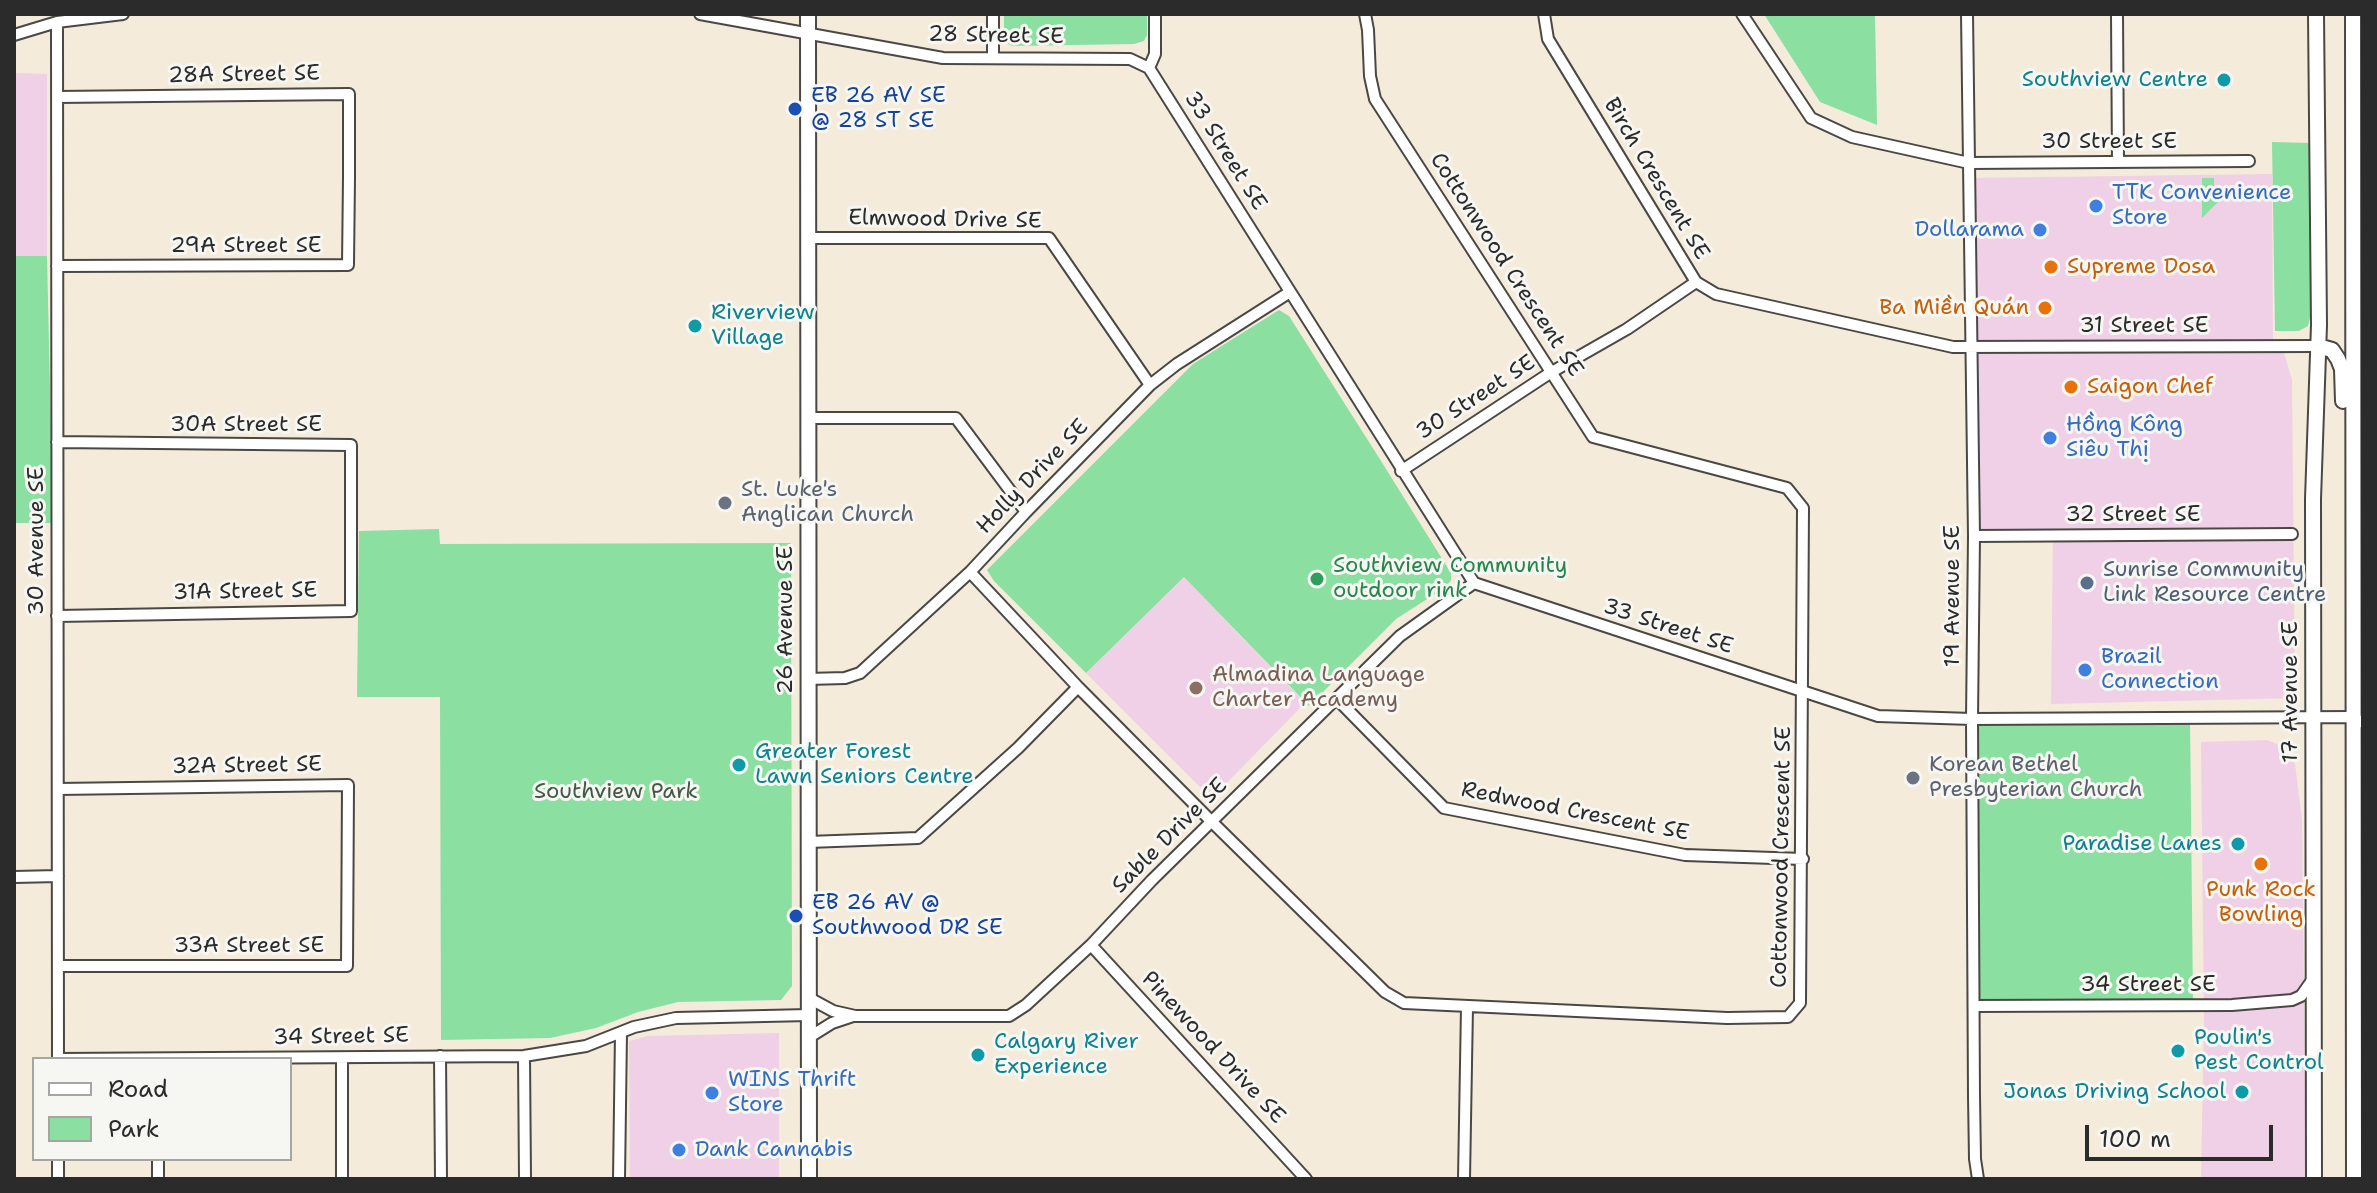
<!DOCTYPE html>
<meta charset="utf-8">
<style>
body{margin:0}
#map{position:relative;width:2377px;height:1193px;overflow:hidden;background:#f4ebda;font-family:"Shantell Sans",sans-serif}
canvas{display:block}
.frame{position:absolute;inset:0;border:16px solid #2b2b2b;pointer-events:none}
.legend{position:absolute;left:32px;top:1057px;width:260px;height:104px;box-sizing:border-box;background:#f6f6f2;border:2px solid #a5a5a2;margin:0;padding:10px 14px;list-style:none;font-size:24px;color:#2b2b2b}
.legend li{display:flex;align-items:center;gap:16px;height:40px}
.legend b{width:40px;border:2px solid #a5a5a2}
.scale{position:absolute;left:2085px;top:1125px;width:188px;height:36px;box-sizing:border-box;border:4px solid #2b2b2b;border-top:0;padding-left:10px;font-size:24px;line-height:28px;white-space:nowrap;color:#2b2b2b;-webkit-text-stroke:6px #f6f6f2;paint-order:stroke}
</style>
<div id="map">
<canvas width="2377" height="1193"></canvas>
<div class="frame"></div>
<ul class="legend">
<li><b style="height:10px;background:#fff"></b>Road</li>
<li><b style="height:22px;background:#8adfa1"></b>Park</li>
</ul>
<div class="scale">100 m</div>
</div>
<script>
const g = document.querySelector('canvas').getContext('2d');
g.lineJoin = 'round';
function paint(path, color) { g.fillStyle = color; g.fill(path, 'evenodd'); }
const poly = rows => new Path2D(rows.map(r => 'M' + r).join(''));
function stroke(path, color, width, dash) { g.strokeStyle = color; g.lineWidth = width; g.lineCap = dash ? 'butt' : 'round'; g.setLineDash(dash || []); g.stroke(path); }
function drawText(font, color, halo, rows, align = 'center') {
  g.font = font + ' "Shantell Sans",sans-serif'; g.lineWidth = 6; g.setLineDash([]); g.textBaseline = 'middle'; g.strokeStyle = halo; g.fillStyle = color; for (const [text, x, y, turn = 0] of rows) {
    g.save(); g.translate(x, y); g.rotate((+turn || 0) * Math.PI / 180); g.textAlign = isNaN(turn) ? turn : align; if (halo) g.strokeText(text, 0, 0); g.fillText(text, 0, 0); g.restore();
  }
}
const built = poly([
 [14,73,47,74,47,256,14,256],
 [2272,174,2273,345,2282,346,2292,380,2295,698,2051,704,2053,536,1974,536,1969,178],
 [1184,577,1305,703,1215,795,1209,796,1086,673],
 [2267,740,2277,744,2295,764,2302,820,2306,1179,2201,1179,2204,1019,2201,742],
 [779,1033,779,1179,630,1179,629,1041,648,1036]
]);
const green = poly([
 [1004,14,1147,14,1147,35,1144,41,1134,44,1012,46,1007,43,1004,34],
 [1764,14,1875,14,1877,125,1820,102],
 [2272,142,2312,143,2312,309,2308,326,2299,331,2275,331],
 [2202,178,2214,178,2214,200,2220,200,2202,218],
 [14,256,47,256,53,523,14,523],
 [1279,310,1289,316,1376,453,1451,573,1451,580,1446,587,1396,619,1309,706,1184,577,1086,673,994,581,987,570,1193,364],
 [439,529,440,544,791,543,792,986,781,1000,678,1002,638,1012,596,1028,550,1038,441,1040,440,697,357,697,359,531],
 [2190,718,2193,1005,1974,1006,1972,719]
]);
const street = poly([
 [700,14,943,58,1130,59,1149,68],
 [993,14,993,57],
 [1544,14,1548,39,1696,282,1716,294,1953,347,2318,346],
 [1742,14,1811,118,1852,137,1969,163,2249,161],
 [1967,14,1974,536,1972,719,1974,1096,1975,1159,1978,1179],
 [2117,14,2118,162],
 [57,22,58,1059],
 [14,35,57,22,123,14],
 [1149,68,1474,583,1878,716,1972,719,2353,717,2363,723],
 [1149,68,1155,54,1155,14],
 [57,97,349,94,349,177,348,265,57,266],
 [807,238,1049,238,1150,385],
 [809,418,956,418,1026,512],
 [57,442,351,445,351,611,57,616],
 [1401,471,1550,373,1627,329,1696,282],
 [1974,536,2292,534],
 [970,572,1078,687,1212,822,1385,992,1404,1003,1727,1018,1788,1017,1800,1003,1803,508,1787,488,1593,437,1375,99,1370,76,1368,30,1365,14],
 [807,679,845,678,860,673,970,572,1026,512,1150,385,1177,364,1290,292],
 [1337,699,1444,808,1685,855,1803,859],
 [58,789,348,785,347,966,58,966],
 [808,842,918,838,1018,748,1078,687],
 [14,877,58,876],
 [1091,945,1306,1179],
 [809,998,833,1011,855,1016,1009,1016,1026,1005,1091,945,1152,880,1400,636,1474,583],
 [1974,1006,2232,1005,2292,1000,2301,996,2313,979],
 [808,1038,832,1023,853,1016],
 [440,1056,441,1179],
 [524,1056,525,1179],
 [58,1059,524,1056,586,1046,634,1027,676,1018,809,1015],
 [58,1159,58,1179],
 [158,1179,158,1159],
 [342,1179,342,1058],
 [619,1179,621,1033],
 [1464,1179,1467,1007]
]);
const secondary = poly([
 [808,14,809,1179],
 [2353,14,2354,1179],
 [2318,346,2332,350,2338,359,2342,369,2343,401],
 [2314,1179,2313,499,2319,325,2316,14]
]);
const markers = [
 [2224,80,8,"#0f9aa8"],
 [795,109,8,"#1a4fb4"],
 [2096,206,8,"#3f7fe0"],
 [2040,230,8,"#3f7fe0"],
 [2051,267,8,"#e8710a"],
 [2045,308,8,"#e8710a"],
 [695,326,8,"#0f9aa8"],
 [2071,387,8,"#e8710a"],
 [2050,438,8,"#3f7fe0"],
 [725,503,8,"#6b7280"],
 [1317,579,8,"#2e9e5b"],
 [2087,583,8,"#5c6f8a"],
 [2085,670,8,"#3f7fe0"],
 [1196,688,8,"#8d6e63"],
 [739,765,8,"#0f9aa8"],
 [1913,778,8,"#6b7280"],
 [2238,844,8,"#0f9aa8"],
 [2261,864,8,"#e8710a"],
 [796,916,8,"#1a4fb4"],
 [2178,1051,8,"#0f9aa8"],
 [978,1055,8,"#0f9aa8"],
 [2242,1092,8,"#0f9aa8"],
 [712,1093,8,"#3f7fe0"],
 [679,1150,8,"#3f7fe0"]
];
const streetNames = [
 ["28 Street SE",996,36,1],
 ["28A Street SE",244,75,-1],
 ["30 Street SE",2109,142],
 ["33 Street SE",1225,151,58],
 ["Birch Crescent SE",1656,179,59],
 ["Elmwood Drive SE",945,220,1],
 ["29A Street SE",246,246],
 ["Cottonwood Crescent SE",1506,265,57],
 ["31 Street SE",2144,326],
 ["30 Street SE",1476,398,-33],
 ["30A Street SE",246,425],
 ["Holly Drive SE",1033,477,-46],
 ["32 Street SE",2133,515],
 ["30 Avenue SE",37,541,-90],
 ["31A Street SE",245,592,-1],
 ["19 Avenue SE",1953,596,-90],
 ["26 Avenue SE",786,620,-90],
 ["33 Street SE",1668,627,18],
 ["17 Avenue SE",2291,692,-90],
 ["32A Street SE",247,766,-1],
 ["Redwood Crescent SE",1575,812,11],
 ["Sable Drive SE",1170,836,-45],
 ["Cottonwood Crescent SE",1782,857,-89],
 ["33A Street SE",249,946],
 ["34 Street SE",2148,985],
 ["34 Street SE",341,1037,-1],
 ["Pinewood Drive SE",1213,1048,47]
];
const cultureNames = [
 ["Southview Centre",2208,80,"right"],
 ["Riverview",711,313],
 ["Village",711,338],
 ["Greater Forest",755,752],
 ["Lawn Seniors Centre",755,777],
 ["Paradise Lanes",2222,844,"right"],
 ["Poulin's",2194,1038],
 ["Pest Control",2194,1063],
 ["Calgary River",994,1042],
 ["Experience",994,1067],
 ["Jonas Driving School",2226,1092,"right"]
];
const transitNames = [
 ["EB 26 AV SE",811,96],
 ["@ 28 ST SE",811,121],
 ["EB 26 AV @",812,903],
 ["Southwood DR SE",812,928]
];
const shopNames = [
 ["TTK Convenience",2112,193],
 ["Store",2112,218],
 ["Dollarama",2024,230,"right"],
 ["Hồng Kông",2066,425],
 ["Siêu Thị",2066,450],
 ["Brazil",2101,657],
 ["Connection",2101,682],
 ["WINS Thrift",728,1080],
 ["Store",728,1105],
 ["Dank Cannabis",695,1150]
];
const foodNames = [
 ["Supreme Dosa",2067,267],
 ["Ba Miền Quán",2029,308,"right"],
 ["Saigon Chef",2087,387],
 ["Punk Rock",2261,890,"center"],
 ["Bowling",2261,915,"center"]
];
const worshipNames = [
 ["St. Luke's",741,490],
 ["Anglican Church",741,515],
 ["Korean Bethel",1929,765],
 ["Presbyterian Church",1929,790]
];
const leisureNames = [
 ["Southview Community",1333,566],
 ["outdoor rink",1333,591]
];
const serviceNames = [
 ["Sunrise Community",2103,570],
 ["Link Resource Centre",2103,595]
];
const educationNames = [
 ["Almadina Language",1212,675],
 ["Charter Academy",1212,700]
];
const parkNames = [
 ["Southview Park",616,792]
];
paint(built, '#efd0e6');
paint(green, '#8adfa1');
stroke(street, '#494845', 14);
stroke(secondary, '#494845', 18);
stroke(street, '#fff', 10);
stroke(secondary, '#fff', 14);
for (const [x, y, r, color] of markers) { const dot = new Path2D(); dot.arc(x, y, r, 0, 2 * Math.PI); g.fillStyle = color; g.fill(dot); stroke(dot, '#f6f6f2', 3); }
drawText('22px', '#2b2b2b', '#f6f6f2', streetNames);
drawText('22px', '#0d838f', '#f6f6f2', cultureNames, 'left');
drawText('22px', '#164399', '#f6f6f2', transitNames, 'left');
drawText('22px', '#366cbe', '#f6f6f2', shopNames, 'left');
drawText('22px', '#c56008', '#f6f6f2', foodNames, 'left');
drawText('22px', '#5b616d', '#f6f6f2', worshipNames, 'left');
drawText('22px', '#27864d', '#f6f6f2', leisureNames, 'left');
drawText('22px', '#4e5e75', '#f6f6f2', serviceNames, 'left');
drawText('22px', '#785e54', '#f6f6f2', educationNames, 'left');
drawText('22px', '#435848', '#f6f6f2', parkNames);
</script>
